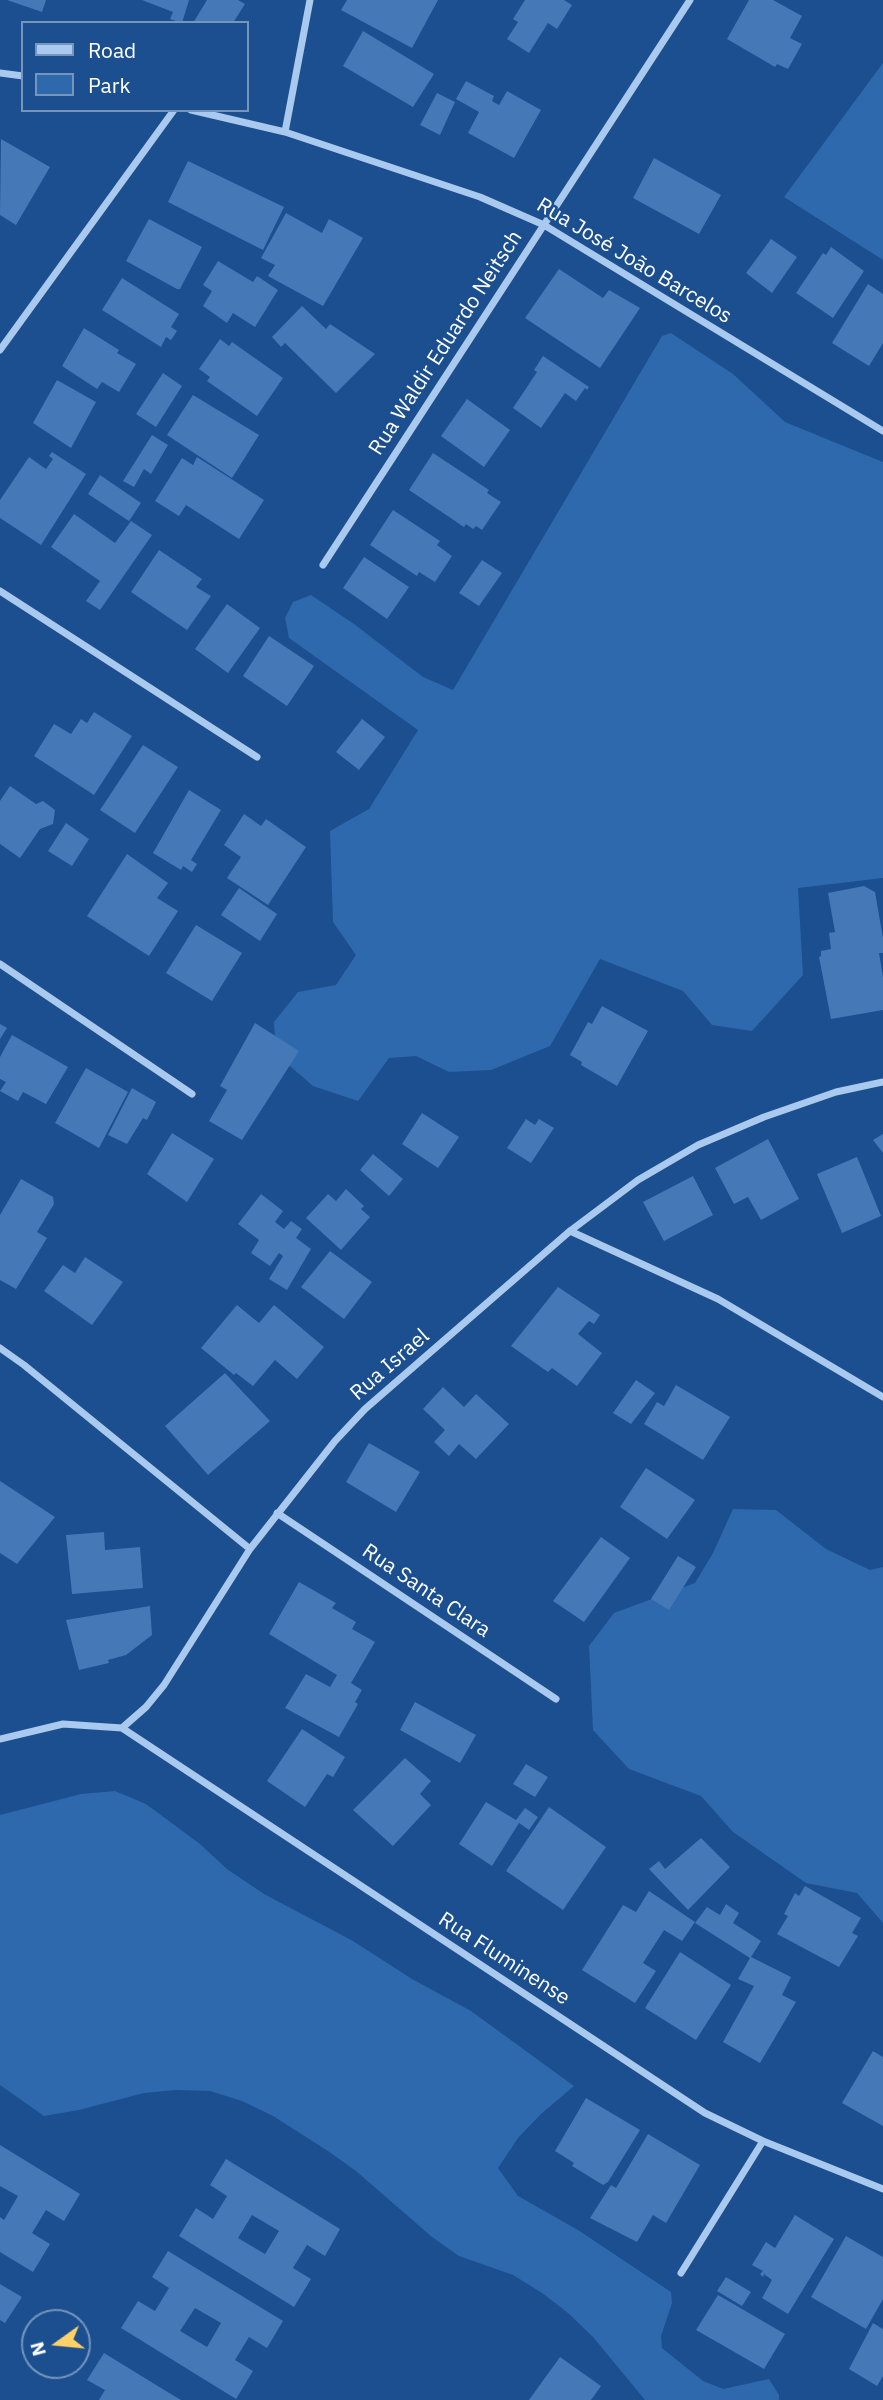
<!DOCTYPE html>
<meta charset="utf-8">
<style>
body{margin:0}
#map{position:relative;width:883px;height:2400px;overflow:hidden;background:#1b4f8f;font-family:"IBM Plex Sans",sans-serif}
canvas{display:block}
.legend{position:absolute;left:21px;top:21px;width:228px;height:91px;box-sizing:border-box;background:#1b4f8f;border:2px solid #7695bc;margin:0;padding:9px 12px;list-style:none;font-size:21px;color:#fff}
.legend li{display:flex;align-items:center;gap:14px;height:35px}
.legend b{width:35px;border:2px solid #7695bc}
.north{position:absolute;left:21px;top:2309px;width:70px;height:70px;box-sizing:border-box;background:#1b4f8f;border:2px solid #7695bc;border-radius:50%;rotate:255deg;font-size:19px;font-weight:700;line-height:28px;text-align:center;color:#fff}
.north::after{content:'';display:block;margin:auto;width:24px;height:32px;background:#ffd166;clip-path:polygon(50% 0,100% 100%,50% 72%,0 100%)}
</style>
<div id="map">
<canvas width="883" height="2400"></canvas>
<ul class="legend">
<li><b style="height:9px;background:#a9c9ee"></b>Road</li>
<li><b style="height:19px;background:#2e69ad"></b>Park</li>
</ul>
<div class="north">N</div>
</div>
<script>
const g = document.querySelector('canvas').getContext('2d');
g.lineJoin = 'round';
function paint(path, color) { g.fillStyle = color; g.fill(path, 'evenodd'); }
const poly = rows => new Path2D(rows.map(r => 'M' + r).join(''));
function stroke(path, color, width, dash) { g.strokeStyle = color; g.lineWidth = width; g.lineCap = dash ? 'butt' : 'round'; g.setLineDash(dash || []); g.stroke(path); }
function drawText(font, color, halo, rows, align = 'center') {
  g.font = font + ' "IBM Plex Sans",sans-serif'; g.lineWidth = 5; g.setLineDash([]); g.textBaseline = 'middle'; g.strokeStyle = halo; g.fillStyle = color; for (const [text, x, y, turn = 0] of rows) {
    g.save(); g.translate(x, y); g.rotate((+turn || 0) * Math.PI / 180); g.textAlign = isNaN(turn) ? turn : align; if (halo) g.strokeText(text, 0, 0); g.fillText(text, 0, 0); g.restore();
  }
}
const green = poly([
 [883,63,883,260,784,197],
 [671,333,733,374,785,422,883,462,883,878,798,888,803,975,752,1031,712,1025,683,991,600,959,550,1046,491,1070,449,1072,416,1056,389,1058,358,1101,313,1086,276,1054,274,1022,298,992,336,985,356,955,333,922,330,831,369,809,418,730,289,638,285,618,293,602,311,595,354,624,423,677,453,690,662,336],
 [733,1509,776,1510,826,1549,870,1570,883,1567,883,1923,857,1893,806,1883,733,1832,701,1796,629,1769,593,1730,589,1646,614,1613,695,1583,713,1553],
 [115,1791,146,1804,200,1844,227,1869,264,1894,353,1941,412,1979,471,2011,574,2086,541,2114,518,2138,498,2168,518,2196,578,2230,671,2292,672,2303,661,2336,662,2348,703,2381,723,2389,769,2379,779,2395,779,2400,645,2400,593,2337,568,2313,542,2293,513,2275,459,2256,432,2237,356,2171,328,2151,273,2116,242,2101,210,2091,176,2090,144,2093,79,2110,44,2116,0,2085,0,1815,81,1794]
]);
const building = poly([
 [7,0,46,0,42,12],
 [142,0,189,0,182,23,170,19,173,12],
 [207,0,238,0,245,4,233,23,193,23],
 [347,0,438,0,412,48,341,10],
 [525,0,564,0,572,5,557,29,548,23,529,53,507,39,518,22,513,19],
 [749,0,773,0,802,16,790,38,802,44,788,69,777,64,775,67,727,39],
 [363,31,434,74,413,107,343,66],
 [466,81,494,96,492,101,499,105,507,91,541,110,514,158,468,133,479,112,456,99],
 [437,93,455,102,440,135,420,125],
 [1,139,50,167,16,225,0,215],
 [654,158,721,195,699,234,633,198],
 [188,161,284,207,263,250,168,202],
 [286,213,322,233,329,219,363,238,323,306,268,276,275,265,261,258],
 [149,219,202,247,180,289,177,289,126,261],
 [771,239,797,257,772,293,746,273],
 [831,247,864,271,833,318,796,293,823,253,826,255],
 [218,261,253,282,257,276,278,290,255,327,233,313,227,323,203,306,212,291,203,285],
 [559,269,603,298,609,290,640,308,600,368,525,318],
 [122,278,179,314,171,327,177,331,171,340,166,337,161,347,102,310],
 [868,284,883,294,883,343,869,366,832,343],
 [302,306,326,329,330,324,375,354,336,393,285,343,281,347,272,337],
 [84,328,119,350,117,353,136,364,119,392,102,382,97,389,62,366],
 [220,339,229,346,232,342,283,378,257,416,207,381,210,377,199,369],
 [543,356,589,387,587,390,585,388,576,401,565,393,541,428,513,408,537,372,534,370],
 [163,373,182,386,156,427,136,414],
 [57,380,96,402,71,448,33,423],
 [193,395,259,435,232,478,167,435],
 [467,399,510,430,484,467,441,436],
 [152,435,168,445,151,474,144,469,134,487,123,481],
 [52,452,86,474,41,545,0,518,0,500,29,457,46,469,53,459,49,456],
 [433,453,489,490,487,493,501,502,482,530,476,526,473,529,466,524,464,527,409,490],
 [197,457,264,500,239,539,186,505,179,516,155,501,182,458,193,465],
 [100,475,141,503,129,521,88,494],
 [393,510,440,541,437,545,452,556,435,582,419,572,417,576,370,545],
 [74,514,115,543,131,521,152,535,100,610,86,601,100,581,51,547],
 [159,550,202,579,196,587,211,596,187,630,131,592],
 [364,557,409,587,387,619,343,588],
 [482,560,502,573,479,606,459,593],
 [227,604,260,628,228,673,195,649],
 [269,636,314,666,287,706,243,676],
 [94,712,132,736,94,795,34,756,54,724,71,734,81,719,87,723],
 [362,719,385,737,359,770,336,752],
 [143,745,178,767,135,833,100,810],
 [10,786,36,804,43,801,55,810,53,824,40,829,20,858,0,844,0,801],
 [189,790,221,810,191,860,197,864,192,872,183,866,181,870,153,853],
 [244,814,261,826,266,819,306,847,268,905,227,878,241,857,224,845],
 [66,823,89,839,72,866,48,851],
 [127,854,168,883,157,898,178,911,149,956,87,916],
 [864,886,875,892,883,938,883,953,879,953,883,977,883,1010,831,1019,819,957,821,956,821,951,831,949,829,933,835,932,828,893],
 [239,888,277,914,260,941,221,915],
 [196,925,242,953,212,1001,166,973],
 [602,1006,648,1031,617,1086,581,1065,582,1062,570,1055,588,1022,592,1024],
 [255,1023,299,1051,242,1140,209,1121,227,1090,220,1086],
 [0,1024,7,1028,0,1039],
 [12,1035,68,1067,46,1104,23,1092,18,1101,0,1091,6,1082,0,1079,0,1057],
 [86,1068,128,1092,99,1148,55,1123],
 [132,1088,156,1102,147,1120,143,1118,127,1144,108,1135],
 [422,1113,459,1137,438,1168,402,1144],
 [526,1119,535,1125,539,1119,554,1128,531,1163,507,1148],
 [172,1133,214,1159,187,1202,147,1174],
 [883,1134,883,1153,873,1140],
 [768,1139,799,1199,761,1220,748,1197,734,1204,715,1168],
 [373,1154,403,1179,389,1196,360,1170],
 [857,1157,881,1216,842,1233,817,1174],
 [693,1176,713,1215,664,1241,643,1202],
 [21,1179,53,1197,54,1204,37,1232,47,1238,16,1289,0,1280,0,1215],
 [346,1189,364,1206,361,1209,370,1217,341,1250,306,1218,328,1194,336,1201],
 [261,1194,283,1211,275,1222,284,1229,291,1221,302,1229,296,1238,311,1249,287,1290,269,1279,283,1256,279,1253,270,1266,251,1253,259,1240,238,1224],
 [330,1251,372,1282,344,1319,301,1287],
 [85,1257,123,1282,92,1325,44,1291,63,1265,75,1273],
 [558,1287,600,1315,594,1324,589,1321,578,1334,602,1353,577,1386,552,1368,548,1372,511,1346],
 [237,1305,259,1323,274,1305,324,1347,297,1379,275,1360,253,1386,236,1373,234,1375,201,1348],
 [225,1373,270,1421,208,1475,165,1426],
 [636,1380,655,1393,631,1424,613,1413],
 [676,1385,730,1417,703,1460,644,1424,657,1402,664,1406],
 [443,1387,464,1407,476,1394,509,1424,476,1459,459,1444,449,1456,434,1442,445,1430,423,1409],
 [369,1443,420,1472,396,1512,346,1482],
 [646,1468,695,1500,667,1539,620,1507],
 [0,1481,55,1517,17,1564,0,1553],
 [104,1532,105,1550,140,1547,143,1588,72,1594,66,1535],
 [601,1537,630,1558,584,1622,553,1601],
 [678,1556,696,1567,669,1610,651,1599],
 [299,1582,336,1603,332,1608,356,1622,352,1629,375,1642,351,1683,362,1690,355,1702,358,1704,339,1737,285,1708,306,1674,330,1687,337,1675,269,1634],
 [150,1606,152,1635,126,1655,108,1660,109,1663,79,1670,66,1620],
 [415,1702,476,1735,460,1763,400,1730],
 [302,1729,345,1757,333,1777,327,1774,305,1807,267,1781],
 [405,1758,431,1781,420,1794,431,1805,393,1846,353,1810],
 [526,1764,548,1777,535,1797,513,1784],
 [486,1802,516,1820,525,1808,538,1817,529,1830,519,1823,492,1866,459,1844],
 [549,1807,606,1847,563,1910,506,1871],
 [701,1838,730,1867,688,1910,649,1869,659,1861,665,1869],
 [805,1886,861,1918,852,1933,858,1936,839,1967,777,1934,788,1916,784,1914,795,1893,799,1896],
 [649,1891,695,1922,682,1941,664,1930,643,1963,656,1971,635,2003,582,1970,623,1905,636,1912],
 [726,1904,739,1913,733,1923,761,1941,751,1957,791,1977,782,1995,796,2002,760,2063,723,2042,754,1986,738,1979,750,1958,695,1923,707,1907,720,1915],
 [680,1952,731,1985,696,2040,645,2008],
 [873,2051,883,2057,883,2126,842,2103],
 [586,2098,640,2130,608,2182,603,2185,572,2166,574,2163,555,2151],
 [648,2134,700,2165,666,2223,653,2215,637,2242,590,2218,611,2185,616,2188],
 [0,2145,80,2194,64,2221,46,2210,32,2233,50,2244,33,2272,0,2252,0,2217,4,2220,18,2196,0,2186],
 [226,2159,340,2229,325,2256,307,2245,293,2268,311,2279,294,2307,179,2236,196,2208,213,2219,227,2196,210,2185],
 [252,2215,279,2231,265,2254,238,2238],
 [795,2215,834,2239,788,2314,762,2298,772,2280,764,2274,763,2277,760,2274,763,2271,752,2265,766,2242,775,2248],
 [846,2236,883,2257,883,2299,866,2329,811,2297],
 [168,2251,283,2321,267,2348,249,2337,235,2360,253,2371,236,2399,121,2328,138,2301,155,2311,169,2288,152,2277],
 [195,2308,221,2323,207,2347,180,2331],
 [726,2277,751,2292,742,2306,717,2291],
 [0,2284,22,2297,5,2323,0,2320],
 [718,2295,785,2334,764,2369,696,2330],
 [873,2323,883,2329,883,2376,877,2386,849,2369],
 [104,2353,161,2388,181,2400,99,2400,105,2390,87,2380],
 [560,2357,601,2386,591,2400,529,2400]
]);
const street = poly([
 [0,73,23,76],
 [191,110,285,132,480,197,544,225,883,431],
 [285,132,310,0],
 [0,350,174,110],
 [323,565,690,0],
 [0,591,257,757],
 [0,964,192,1094],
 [570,1231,718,1299,883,1397],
 [0,1348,24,1365,250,1549],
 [277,1513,556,1699],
 [122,1728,705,2113,763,2141,883,2189],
 [0,1739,63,1724,122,1728,146,1707,164,1685,250,1549,335,1441,365,1409,570,1231,638,1180,698,1145,764,1117,836,1092,883,1082],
 [681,2273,763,2141]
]);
const streetNames = [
 ["Rua José João Barcelos",634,261,31],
 ["Rua Waldir Eduardo Neitsch",446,343,-57],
 ["Rua Israel",390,1365,-41],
 ["Rua Santa Clara",426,1591,34],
 ["Rua Fluminense",504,1959,33]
];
paint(green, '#2e69ad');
paint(building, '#4478b7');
stroke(street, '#a9c9ee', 7);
drawText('21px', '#fff', '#1b4f8f', streetNames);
</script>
